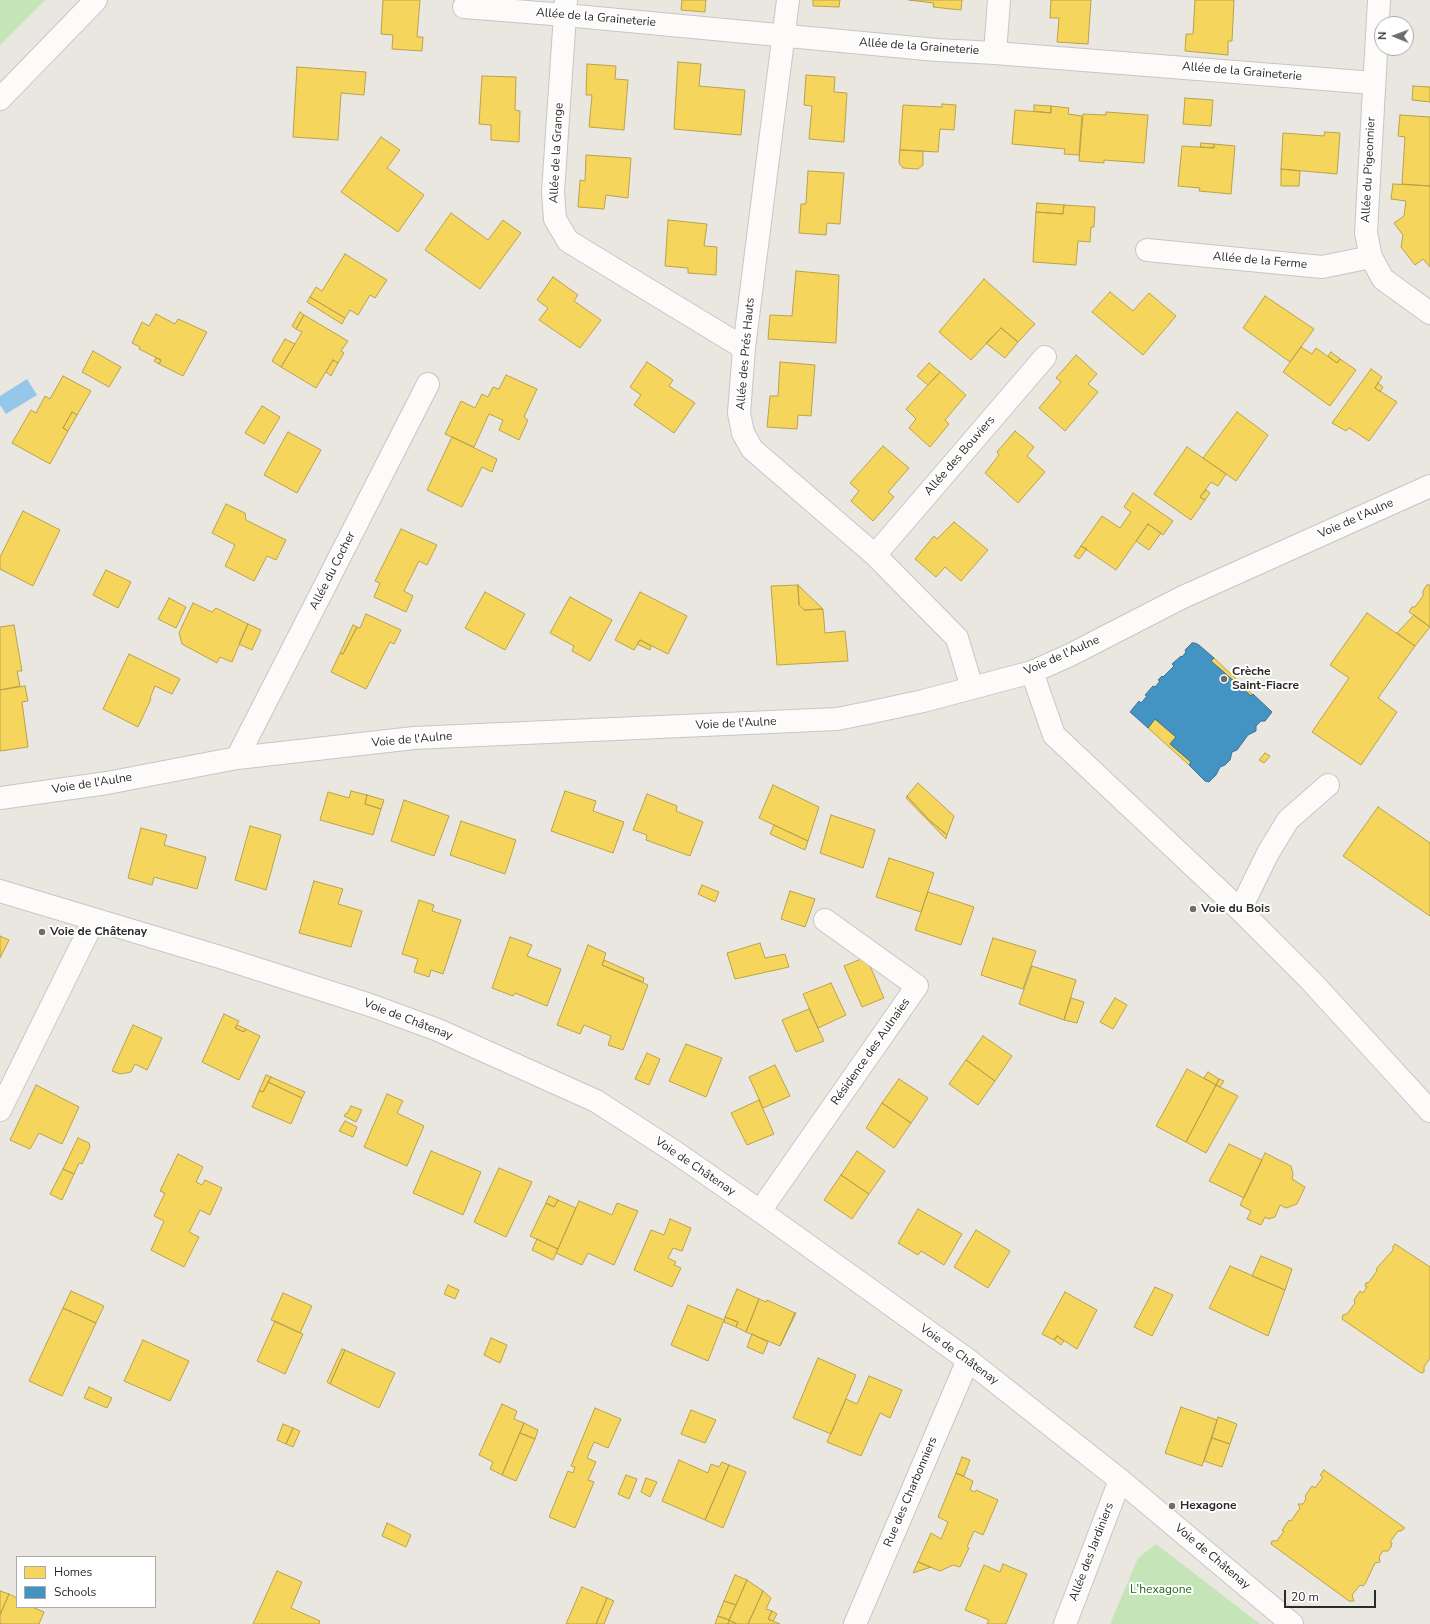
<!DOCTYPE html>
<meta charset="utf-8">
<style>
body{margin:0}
#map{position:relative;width:1430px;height:1624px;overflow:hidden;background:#eae7e0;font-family:"Nunito Sans",sans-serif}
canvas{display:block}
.legend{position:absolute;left:16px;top:1556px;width:140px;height:52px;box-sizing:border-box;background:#fff;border:1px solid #aaa;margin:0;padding:5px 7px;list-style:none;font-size:12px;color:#2b2b2b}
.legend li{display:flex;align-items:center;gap:8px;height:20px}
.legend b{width:20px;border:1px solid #aaa}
.north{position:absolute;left:1374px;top:16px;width:40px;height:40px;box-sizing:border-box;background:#fff;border:1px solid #aaa;border-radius:50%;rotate:271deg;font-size:11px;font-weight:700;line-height:16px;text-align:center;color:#2b2b2b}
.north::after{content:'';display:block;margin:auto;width:14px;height:18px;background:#6e6d6a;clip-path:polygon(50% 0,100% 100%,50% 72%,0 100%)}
.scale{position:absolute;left:1284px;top:1590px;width:92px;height:18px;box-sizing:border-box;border:2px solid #2b2b2b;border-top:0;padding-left:5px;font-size:12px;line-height:14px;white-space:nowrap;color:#2b2b2b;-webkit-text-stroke:3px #fff;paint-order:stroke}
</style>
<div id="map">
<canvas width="1430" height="1624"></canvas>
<ul class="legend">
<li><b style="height:11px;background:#f6d55c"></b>Homes</li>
<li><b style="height:11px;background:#4393c3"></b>Schools</li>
</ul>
<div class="north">N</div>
<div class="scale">20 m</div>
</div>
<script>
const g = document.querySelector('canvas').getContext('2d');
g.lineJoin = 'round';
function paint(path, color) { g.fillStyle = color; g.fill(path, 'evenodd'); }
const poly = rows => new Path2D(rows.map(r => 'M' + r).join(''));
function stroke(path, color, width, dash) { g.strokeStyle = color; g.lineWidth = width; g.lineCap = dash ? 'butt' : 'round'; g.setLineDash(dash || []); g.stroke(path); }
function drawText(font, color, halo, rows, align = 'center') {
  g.font = font + ' "Nunito Sans",sans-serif'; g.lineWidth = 4; g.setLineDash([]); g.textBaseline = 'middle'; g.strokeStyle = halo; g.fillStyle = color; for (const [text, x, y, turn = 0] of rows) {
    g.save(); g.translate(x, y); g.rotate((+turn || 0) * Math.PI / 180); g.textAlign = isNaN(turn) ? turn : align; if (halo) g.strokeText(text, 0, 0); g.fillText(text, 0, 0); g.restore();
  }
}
const green = poly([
 [0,0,45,0,0,45],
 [1156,1544,1260,1624,1110,1624,1138,1558]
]);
const water = poly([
 [27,379,37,395,6,414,0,405,0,396]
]);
const homes = poly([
 [383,0,420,0,417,37,423,37,422,51,392,49,393,35,381,34,383,0],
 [682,0,706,0,705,12,681,10,682,0],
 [813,0,840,0,839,7,813,6,813,0],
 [909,0,962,0,961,10,933,7,934,3,909,0],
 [1051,0,1091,0,1088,44,1057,42,1059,18,1050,18,1051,0],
 [1195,0,1234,0,1232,41,1228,41,1228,55,1185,51,1186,34,1193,34,1195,0],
 [678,62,701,64,699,86,745,90,741,135,674,129,678,62],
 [587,64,616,66,615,79,628,80,624,130,589,127,592,95,586,95,587,64],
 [297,67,366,72,364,95,341,93,338,140,293,137,297,67],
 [806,75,835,77,834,92,847,93,844,142,809,139,812,106,804,105,806,75],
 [482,76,516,77,515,110,520,111,519,142,491,140,491,125,479,124,482,76],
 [1413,86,1430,87,1430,102,1412,100,1413,86],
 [1185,98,1213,100,1211,126,1183,124,1185,98],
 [942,104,956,105,954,130,940,129,938,152,900,150,903,105,942,107,942,104],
 [1034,105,1051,106,1051,113,1034,111,1034,105],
 [1051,106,1069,108,1068,114,1082,116,1079,155,1064,154,1065,149,1012,144,1015,110,1051,113,1051,106],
 [1106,112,1148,115,1144,163,1104,160,1104,163,1079,161,1083,114,1106,115,1106,112],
 [1400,115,1430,117,1430,186,1402,184,1405,137,1398,136,1400,115],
 [1325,132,1340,133,1337,174,1281,169,1283,133,1324,136,1325,132],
 [381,137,400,150,387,168,424,195,398,232,341,192,381,137],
 [1201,143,1214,144,1214,148,1200,147,1201,143],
 [1214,144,1235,146,1231,194,1199,191,1200,188,1178,186,1182,146,1214,148,1214,144],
 [900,150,923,151,923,165,918,169,903,168,899,163,900,150],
 [586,155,631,158,628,198,606,195,604,209,578,207,580,180,585,181,586,155],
 [1281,169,1300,171,1299,186,1281,186,1281,169],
 [808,171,844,173,840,224,827,223,826,235,799,233,801,204,806,204,808,171],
 [1393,184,1430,186,1430,267,1423,259,1415,265,1401,247,1403,235,1394,223,1404,216,1406,201,1391,199,1393,184],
 [1037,203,1064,205,1063,214,1036,212,1037,203],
 [1064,205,1095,207,1094,227,1091,227,1090,242,1078,241,1076,265,1033,262,1036,212,1063,214,1064,205],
 [451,213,488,240,503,220,521,233,480,289,425,250,451,213],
 [668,220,707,224,704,246,717,247,716,275,688,273,688,268,665,266,668,220],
 [345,254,387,280,375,298,370,295,358,315,350,310,345,318,310,297,316,287,322,291,345,254],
 [796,271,839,275,836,343,768,339,770,315,792,316,796,271],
 [553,277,578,295,574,301,601,320,580,348,539,320,548,308,537,300,553,277],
 [984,279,1035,324,1018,342,1001,328,971,360,939,332,984,279],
 [1110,292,1133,311,1149,293,1176,316,1143,355,1092,312,1110,292],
 [1265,296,1314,329,1290,362,1243,328,1265,296],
 [310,297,345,318,342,324,307,302,310,297],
 [300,312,304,315,296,329,292,326,300,312],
 [156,314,175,324,178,319,207,332,183,376,159,364,161,360,139,349,140,347,132,343,142,322,149,326,156,314],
 [304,315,348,341,341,351,344,353,338,363,333,360,316,388,281,367,302,332,296,329,304,315],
 [1001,328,1018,342,1005,358,986,343,1001,328],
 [285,339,295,344,281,367,272,361,285,339],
 [1301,347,1312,354,1316,348,1337,363,1340,359,1356,370,1330,406,1283,372,1301,347],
 [93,351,121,367,109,387,82,372,93,351],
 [1331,352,1340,359,1337,363,1328,356,1331,352],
 [1076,355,1097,374,1088,384,1098,392,1065,431,1039,408,1061,382,1056,378,1076,355],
 [156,358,161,360,159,364,154,361,156,358],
 [333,360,338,363,331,376,326,372,333,360],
 [647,362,673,380,669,386,695,403,674,433,634,405,641,395,630,387,647,362],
 [780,362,815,365,811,416,798,415,797,429,767,427,770,396,778,396,780,362],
 [929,363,940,372,928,385,917,376,929,363],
 [1371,369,1382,377,1375,388,1397,402,1369,441,1349,428,1346,431,1332,423,1371,369],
 [940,372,966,395,945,420,949,424,930,447,909,428,916,419,906,409,940,372],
 [506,375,537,389,524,417,528,420,519,440,499,430,503,420,489,414,474,447,445,434,461,401,475,408,482,394,488,397,493,387,499,389,506,375],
 [63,376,91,391,77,415,72,412,63,428,68,431,50,464,12,443,31,410,36,413,45,396,50,399,63,376],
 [1378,383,1383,387,1380,392,1375,388,1378,383],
 [262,406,280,417,264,444,245,433,262,406],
 [72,412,77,415,68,431,63,428,72,412],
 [1237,412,1268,435,1236,481,1203,458,1237,412],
 [1015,431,1034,447,1027,456,1045,472,1018,503,985,473,999,455,997,452,1015,431],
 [288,432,321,450,297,493,264,475,288,432],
 [452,437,497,459,492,472,482,467,462,507,427,490,452,437],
 [883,446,909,468,888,492,894,497,873,521,851,501,859,491,850,483,883,446],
 [1187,447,1226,474,1218,486,1211,482,1200,497,1205,500,1191,520,1154,494,1187,447],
 [1206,490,1210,493,1205,500,1200,497,1206,490],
 [1133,493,1173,521,1163,535,1148,524,1116,570,1081,546,1102,516,1120,528,1131,512,1124,507,1133,493],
 [226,504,245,513,246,520,286,540,276,560,267,556,254,581,225,566,235,545,212,533,226,504],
 [23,511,60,530,33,586,0,569,0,557,23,511],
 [954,522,988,550,961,581,945,567,936,577,915,559,934,536,937,539,954,522],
 [1148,524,1161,533,1149,550,1136,541,1148,524],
 [401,529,437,545,427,565,419,561,404,591,413,596,406,612,374,597,380,583,375,581,401,529],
 [1081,546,1087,549,1079,559,1074,556,1081,546],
 [106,570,131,582,118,608,93,595,106,570],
 [798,585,823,609,804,610,799,605,798,585],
 [798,585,799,605,804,610,823,609,825,633,845,631,848,661,777,665,771,586,798,585],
 [1427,585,1430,585,1430,627,1409,612,1412,607,1415,607,1423,596,1423,591,1427,585],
 [485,592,525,614,505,650,465,628,485,592],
 [640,592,687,616,668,654,640,640,634,650,615,640,640,592],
 [570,597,612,620,590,661,572,651,574,646,550,633,570,597],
 [169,598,186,607,176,628,158,619,169,598],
 [193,603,212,612,216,608,248,624,232,662,220,657,217,663,182,644,179,633,193,603],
 [1367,613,1415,646,1378,698,1397,712,1361,765,1312,732,1349,678,1330,665,1367,613],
 [366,614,401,630,394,644,390,642,366,689,331,672,340,653,343,654,357,627,360,628,366,614],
 [1414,615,1430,627,1415,646,1397,633,1414,615],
 [248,624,261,630,252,650,239,644,248,624],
 [14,625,22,671,17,671,20,686,0,690,0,627,14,625],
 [353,625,357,627,343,654,340,653,353,625],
 [640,640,651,646,650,650,637,644,640,640],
 [129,654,180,679,172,694,155,686,150,698,151,699,138,727,103,709,129,654],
 [1214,658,1252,694,1251,696,1211,661,1214,658],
 [25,686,28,701,22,702,28,747,0,751,0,690,25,686],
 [1155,719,1176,737,1170,744,1191,762,1189,765,1148,728,1155,719],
 [1265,753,1270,756,1264,763,1259,760,1265,753],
 [918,783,954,816,947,835,929,820,907,796,918,783],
 [773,785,819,807,808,841,759,818,773,785],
 [351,791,367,795,365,804,381,809,373,835,320,820,328,792,349,798,351,791],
 [565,791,596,801,593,811,624,822,613,853,551,831,565,791],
 [647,794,677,806,676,811,703,822,690,856,646,840,647,835,633,830,647,794],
 [367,795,384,800,381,809,365,804,367,795],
 [907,796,929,820,947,835,946,839,906,798,907,796],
 [404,800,449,816,434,856,391,841,404,800],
 [1378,807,1430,843,1430,916,1343,856,1378,807],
 [831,815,875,830,863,868,820,853,831,815],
 [461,821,516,840,505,874,450,855,461,821],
 [774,825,808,841,805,850,770,834,774,825],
 [250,826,281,835,266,890,235,880,250,826],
 [141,828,167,835,164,845,206,857,197,889,154,877,152,885,128,878,141,828],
 [889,858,934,873,921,912,876,897,889,858],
 [314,881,343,889,338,904,362,911,351,947,299,933,314,881],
 [702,885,719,892,715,902,698,894,702,885],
 [790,891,815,899,805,927,781,919,790,891],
 [928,892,974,907,961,945,915,930,928,892],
 [419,900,434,905,432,911,461,920,443,974,431,970,429,977,414,972,418,959,402,954,419,900],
 [0,936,9,940,0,958,0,936],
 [510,937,532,945,527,956,561,969,547,1006,515,993,513,996,492,988,510,937],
 [993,938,1036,951,1023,989,981,975,993,938],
 [760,943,765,958,785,954,789,967,735,979,727,953,760,943],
 [588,945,606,953,602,965,648,985,623,1050,608,1045,611,1036,584,1025,580,1034,557,1025,588,945],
 [866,957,884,998,862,1007,844,966,866,957],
 [604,960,644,978,643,982,602,965,604,960],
 [1032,966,1076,980,1064,1020,1019,1004,1032,966],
 [831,983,846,1015,818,1028,803,994,831,983],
 [1071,998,1084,1002,1077,1023,1064,1020,1071,998],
 [1115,998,1127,1005,1113,1029,1100,1022,1115,998],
 [809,1009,824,1041,796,1052,782,1020,809,1009],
 [224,1014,239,1021,235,1028,244,1032,246,1029,260,1036,239,1080,202,1062,224,1014],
 [133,1025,162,1038,147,1070,135,1064,131,1072,120,1074,112,1071,133,1025],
 [237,1025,246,1029,244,1032,235,1028,237,1025],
 [983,1036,1012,1056,995,1081,966,1060,983,1036],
 [686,1044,722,1058,706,1097,669,1081,686,1044],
 [647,1053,660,1059,649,1085,635,1079,647,1053],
 [966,1060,995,1081,978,1105,949,1084,966,1060],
 [775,1065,790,1096,763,1108,749,1077,775,1065],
 [1187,1069,1216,1085,1186,1142,1156,1126,1187,1069],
 [1208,1072,1219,1079,1216,1085,1204,1078,1208,1072],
 [266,1075,271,1077,263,1092,259,1091,266,1075],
 [271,1077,305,1092,302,1098,268,1082,271,1077],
 [899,1079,928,1098,911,1123,882,1103,899,1079],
 [1219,1079,1224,1081,1220,1087,1216,1085,1219,1079],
 [268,1082,302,1098,291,1124,252,1107,259,1091,263,1092,268,1082],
 [36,1085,79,1107,62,1144,39,1133,30,1149,10,1140,36,1085],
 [1216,1085,1238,1096,1206,1153,1186,1142,1216,1085],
 [387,1094,403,1101,397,1113,424,1126,407,1166,364,1147,387,1094],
 [759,1100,774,1134,747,1145,731,1113,759,1100],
 [882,1103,911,1123,894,1148,866,1128,882,1103],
 [351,1106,362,1110,356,1122,344,1116,346,1113,347,1114,351,1106],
 [345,1121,357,1127,353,1137,339,1131,345,1121],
 [78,1138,89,1143,90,1147,82,1164,79,1163,74,1174,63,1169,78,1138],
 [1229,1144,1262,1160,1244,1198,1209,1181,1229,1144],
 [431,1151,481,1172,463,1215,413,1193,431,1151],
 [857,1151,885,1171,869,1194,841,1175,857,1151],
 [1265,1153,1291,1166,1293,1174,1292,1179,1305,1187,1297,1204,1286,1208,1280,1205,1275,1217,1268,1219,1265,1217,1261,1225,1247,1219,1251,1211,1240,1205,1265,1153],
 [178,1154,203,1167,196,1182,202,1185,205,1180,222,1188,210,1215,200,1210,189,1232,199,1237,184,1267,151,1250,164,1221,154,1216,165,1193,160,1191,178,1154],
 [499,1168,532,1182,506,1237,474,1222,499,1168],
 [63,1169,74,1174,62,1200,50,1194,63,1169],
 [841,1175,869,1194,852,1219,824,1200,841,1175],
 [549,1196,558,1200,554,1207,546,1203,549,1196],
 [558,1200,576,1208,558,1249,530,1236,546,1203,554,1207,558,1200],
 [579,1201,612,1215,617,1203,638,1211,614,1265,588,1253,582,1265,556,1253,579,1201],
 [918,1209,962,1234,944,1265,921,1251,918,1255,898,1243,918,1209],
 [670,1219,691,1228,682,1251,673,1248,668,1258,676,1262,674,1265,681,1268,672,1287,634,1270,651,1230,664,1235,670,1219],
 [976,1230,1010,1251,988,1288,954,1267,976,1230],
 [537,1239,558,1249,553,1260,532,1250,537,1239],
 [1395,1244,1430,1267,1430,1358,1424,1367,1424,1372,1421,1373,1342,1319,1343,1315,1347,1314,1355,1303,1354,1300,1360,1291,1363,1293,1367,1287,1365,1286,1366,1283,1369,1282,1377,1271,1376,1269,1393,1250,1393,1246,1395,1244],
 [1261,1256,1292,1269,1285,1290,1252,1276,1261,1256],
 [1230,1266,1285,1290,1268,1336,1209,1308,1230,1266],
 [448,1285,459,1290,455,1299,444,1294,448,1285],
 [1155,1287,1173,1295,1152,1336,1134,1327,1155,1287],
 [737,1289,759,1299,746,1332,736,1327,738,1322,725,1317,737,1289],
 [71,1291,104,1306,96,1323,63,1308,71,1291],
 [1065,1292,1097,1310,1077,1349,1057,1336,1054,1340,1042,1334,1065,1292],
 [283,1293,312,1306,300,1333,271,1320,283,1293],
 [759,1299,766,1302,767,1300,795,1313,780,1346,746,1332,759,1299],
 [688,1305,724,1320,708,1361,671,1345,688,1305],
 [63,1308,96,1323,62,1396,29,1381,63,1308],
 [795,1313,796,1313,780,1346,795,1313],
 [725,1317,738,1322,736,1327,724,1322,725,1317],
 [275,1321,303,1334,285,1374,257,1361,275,1321],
 [752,1334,768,1342,763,1354,747,1347,752,1334],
 [1057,1336,1064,1341,1061,1345,1054,1340,1057,1336],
 [491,1338,507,1345,500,1363,484,1355,491,1338],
 [143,1340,189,1361,170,1401,124,1381,143,1340],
 [342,1349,345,1350,330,1384,327,1382,342,1349],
 [345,1350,395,1373,379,1408,330,1384,345,1350],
 [818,1358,856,1375,831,1434,793,1418,818,1358],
 [869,1376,902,1390,890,1418,880,1413,861,1456,827,1442,846,1399,857,1404,869,1376],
 [89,1387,112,1398,107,1408,84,1398,89,1387],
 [502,1404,517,1411,514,1419,524,1423,502,1475,490,1469,493,1462,479,1455,502,1404],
 [1181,1407,1217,1420,1202,1466,1165,1453,1181,1407],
 [595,1408,621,1419,608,1448,594,1442,587,1458,596,1462,588,1480,594,1482,575,1528,549,1517,568,1471,573,1473,575,1467,571,1466,595,1408],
 [691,1410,716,1420,705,1443,681,1434,691,1410],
 [1218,1417,1237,1424,1230,1444,1212,1438,1218,1417],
 [524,1423,538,1430,535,1439,520,1433,524,1423],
 [283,1424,293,1428,286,1444,277,1440,283,1424],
 [293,1428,300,1431,293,1447,286,1444,293,1428],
 [520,1433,535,1439,516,1481,502,1475,520,1433],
 [1212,1438,1230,1444,1222,1467,1204,1461,1212,1438],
 [962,1457,970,1460,964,1476,956,1473,962,1457],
 [679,1460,708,1473,711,1464,719,1467,722,1462,729,1465,705,1520,662,1501,679,1460],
 [729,1465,746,1472,723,1528,705,1520,729,1465],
 [1324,1470,1405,1528,1401,1531,1398,1531,1390,1542,1392,1543,1391,1547,1388,1551,1383,1551,1379,1557,1380,1562,1375,1563,1365,1584,1363,1586,1360,1585,1352,1595,1354,1601,1349,1601,1271,1544,1272,1541,1277,1541,1284,1531,1282,1530,1289,1520,1291,1521,1300,1508,1298,1504,1303,1504,1306,1499,1305,1496,1312,1486,1315,1488,1323,1477,1320,1475,1324,1470],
 [956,1473,973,1481,970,1490,975,1492,976,1490,998,1500,983,1535,974,1531,967,1547,969,1548,960,1567,953,1565,940,1571,918,1562,931,1533,941,1539,948,1522,938,1517,956,1473],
 [626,1475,637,1479,629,1499,618,1494,626,1475],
 [646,1478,657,1482,650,1497,641,1492,646,1478],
 [387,1523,411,1535,406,1547,382,1536,387,1523],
 [918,1562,931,1567,913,1573,918,1562],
 [1003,1564,1027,1574,1006,1624,987,1624,989,1620,965,1610,984,1565,1000,1572,1003,1564],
 [277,1571,302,1582,291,1608,320,1621,319,1624,253,1624,277,1571],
 [735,1575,747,1580,736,1605,724,1601,735,1575],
 [747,1580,763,1591,748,1624,737,1624,729,1620,747,1580],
 [582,1587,607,1598,596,1624,566,1624,582,1587],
 [0,1591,9,1594,0,1615,0,1591],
 [763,1591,771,1598,766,1609,772,1611,768,1619,780,1624,748,1624,763,1591],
 [9,1594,17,1598,17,1607,32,1607,44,1612,39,1624,3,1624,0,1623,0,1615,9,1594],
 [607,1598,614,1601,611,1607,604,1624,596,1624,607,1598],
 [724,1601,736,1605,729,1620,718,1616,724,1601],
 [772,1611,777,1614,773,1621,768,1619,772,1611],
 [718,1616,729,1620,728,1624,715,1624,718,1616],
 [729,1620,737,1624,728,1624,729,1620]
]);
const schools = poly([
 [1192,643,1195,643,1199,645,1214,658,1211,661,1251,696,1253,694,1272,712,1265,721,1261,721,1256,726,1256,731,1248,735,1237,750,1232,752,1230,760,1225,765,1220,767,1216,775,1209,782,1205,781,1189,765,1191,762,1170,744,1176,737,1155,719,1148,728,1130,712,1139,701,1141,703,1147,696,1145,695,1153,686,1155,687,1160,681,1158,680,1162,676,1163,677,1174,666,1172,664,1181,656,1182,657,1186,652,1185,650,1192,643]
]);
const street = poly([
 [566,0,553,192,555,219,568,241,744,348],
 [788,0,744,348,739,413,743,433,752,449,875,555,957,638,972,688],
 [1379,0,1366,233,1371,257,1383,279,1430,313],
 [464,7,565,15,937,50,995,53,1374,83],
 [995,53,999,0],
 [1147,250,1322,267,1371,257],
 [875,555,1045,357],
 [1032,672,1054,735,1240,910,1311,981,1430,1111],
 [237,758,428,384],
 [0,798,107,783,237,758,414,738,837,719,877,711,923,701,1032,672,1070,655,1183,597,1430,486],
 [1240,910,1268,853,1288,820,1328,785],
 [0,1110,94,920],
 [760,1211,917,986,825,920],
 [855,1624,968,1360],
 [1065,1624,1120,1480]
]);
const secondary = poly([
 [0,99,96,0],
 [0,891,223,958,370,1005,438,1030,596,1101,675,1152,760,1211,968,1360,1120,1480,1292,1624]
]);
const markers = [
 [1224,679,4,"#6e6d6a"],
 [1193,909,4,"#6e6d6a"],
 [42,932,4,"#6e6d6a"],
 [1172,1506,4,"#6e6d6a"]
];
const streetNames = [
 ["Allée de la Graineterie",596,18,5],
 ["Allée de la Graineterie",919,47,4],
 ["Allée de la Graineterie",1242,72,5],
 ["Allée de la Grange",557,153,-87],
 ["Allée du Pigeonnier",1369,170,-87],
 ["Allée de la Ferme",1260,261,5],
 ["Allée des Prés Hauts",746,354,-85],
 ["Allée des Bouviers",960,456,-49],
 ["Voie de l'Aulne",1356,519,-24],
 ["Allée du Cocher",333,571,-63],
 ["Voie de l'Aulne",1062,656,-24],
 ["Voie de l'Aulne",736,724,-3],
 ["Voie de l'Aulne",412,740,-5],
 ["Voie de l'Aulne",92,784,-9],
 ["Voie de Châtenay",408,1020,21],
 ["Résidence des Aulnaies",871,1052,-55],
 ["Voie de Châtenay",695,1167,34],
 ["Voie de Châtenay",959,1355,36],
 ["Rue des Charbonniers",911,1492,-67],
 ["Allée des Jardiniers",1092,1552,-69],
 ["Voie de Châtenay",1212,1557,40]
];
const poiNames = [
 ["Crèche",1232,672],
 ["Saint-Fiacre",1232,686],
 ["Voie du Bois",1201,909],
 ["Voie de Châtenay",50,932],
 ["Hexagone",1180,1506]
];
const parkNames = [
 ["L'hexagone",1161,1590]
];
paint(green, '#c5e5b9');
paint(water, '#95c7ea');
paint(homes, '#f6d55c');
stroke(homes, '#b9a24d', 1);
paint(schools, '#4393c3');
stroke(schools, '#3c7495', 1);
stroke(street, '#c7c6c5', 24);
stroke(secondary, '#c7c6c5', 24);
stroke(street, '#fcfbfa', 22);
stroke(secondary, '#fcfbfa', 22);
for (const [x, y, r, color] of markers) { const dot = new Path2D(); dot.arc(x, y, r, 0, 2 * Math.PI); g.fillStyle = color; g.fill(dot); stroke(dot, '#fff', 1.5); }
drawText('12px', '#2b2b2b', '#fff', streetNames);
drawText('bold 12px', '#2b2b2b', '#fff', poiNames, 'left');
drawText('12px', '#1e681a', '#fff', parkNames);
</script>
